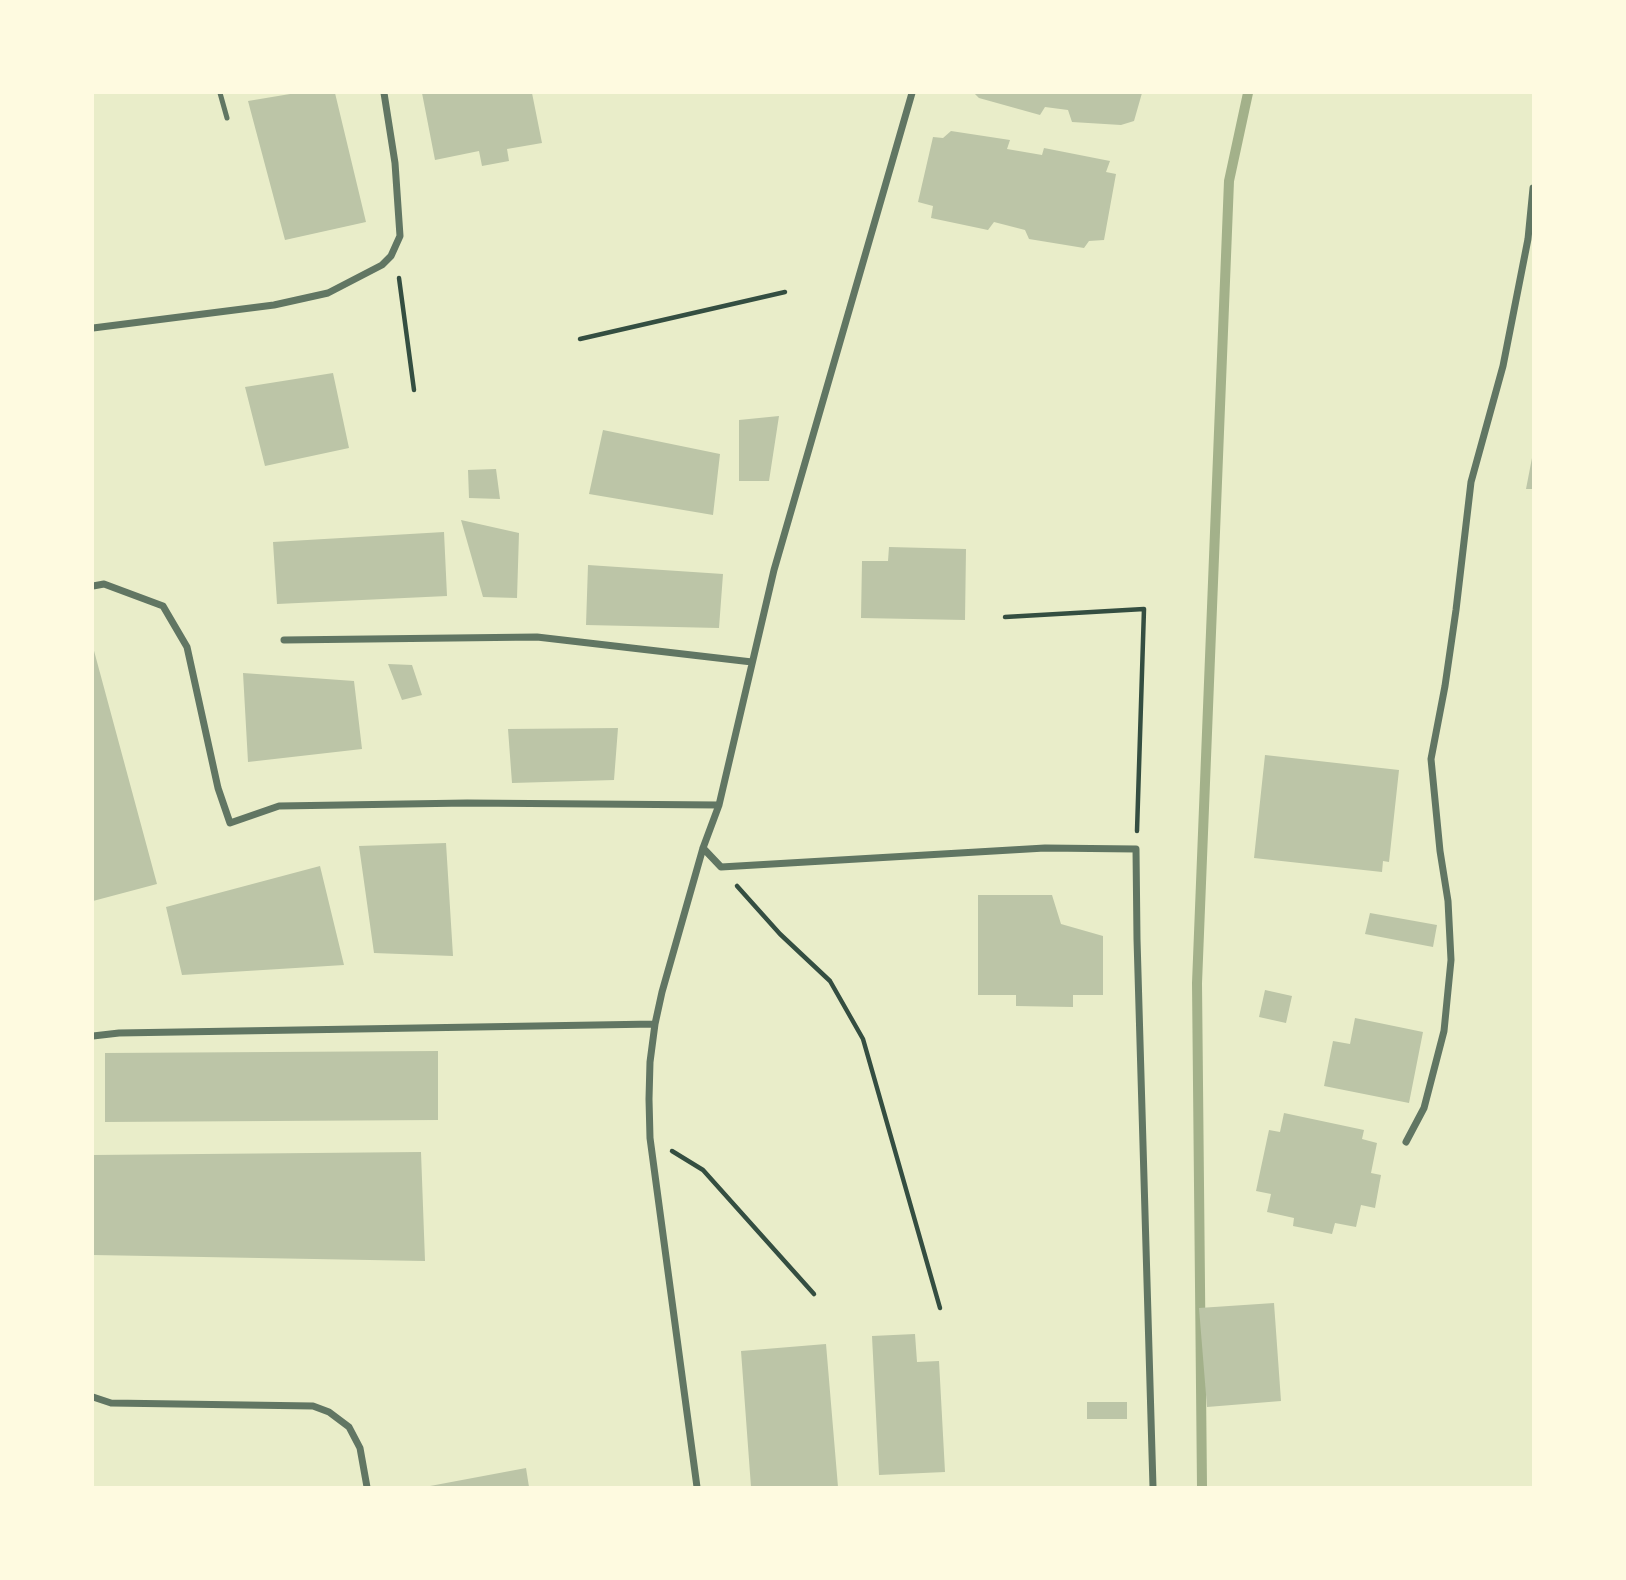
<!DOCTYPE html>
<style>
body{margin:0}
#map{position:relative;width:1626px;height:1580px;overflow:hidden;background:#e9edc9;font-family:"Nunito Sans",sans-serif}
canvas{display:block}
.frame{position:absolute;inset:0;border:94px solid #fefae0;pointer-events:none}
</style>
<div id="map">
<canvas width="1626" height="1580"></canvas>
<div class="frame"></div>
</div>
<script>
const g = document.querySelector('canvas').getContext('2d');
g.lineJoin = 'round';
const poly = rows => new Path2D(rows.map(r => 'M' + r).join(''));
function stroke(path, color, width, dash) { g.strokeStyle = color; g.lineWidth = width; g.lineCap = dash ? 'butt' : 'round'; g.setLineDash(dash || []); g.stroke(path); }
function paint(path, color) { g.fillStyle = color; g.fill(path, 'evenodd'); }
const stream = poly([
 [1202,1487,1197,983,1229,181,1248,93]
]);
const building = poly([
 [296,93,335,93,366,222,285,240,248,101],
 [422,93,532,93,542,143,507,149,509,161,482,166,479,151,435,160],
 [974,93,1142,93,1134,121,1121,125,1072,122,1068,110,1045,107,1040,115,979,98],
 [951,131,1010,140,1007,149,1042,155,1044,148,1110,161,1106,172,1116,174,1104,240,1089,241,1084,248,1029,239,1025,230,994,222,988,230,931,218,933,206,918,202,933,137,943,138],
 [333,373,349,448,265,466,245,387],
 [779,416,769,481,739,481,739,420],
 [603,430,720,454,713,515,589,494],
 [1532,458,1533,458,1533,489,1526,489],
 [496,469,500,499,469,498,468,470],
 [461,520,519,533,517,598,483,597],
 [444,532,447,596,277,604,273,542],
 [889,547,966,549,965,620,861,618,862,561,888,561],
 [588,565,723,574,719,628,586,625],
 [93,647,157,884,93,901],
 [388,664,412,665,422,695,402,700],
 [243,673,354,681,362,749,248,762],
 [618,728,614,780,512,783,508,729],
 [1265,755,1399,770,1389,862,1383,861,1382,872,1254,858],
 [446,843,453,956,374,953,359,846],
 [320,866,344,965,182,975,166,907],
 [978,895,1052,895,1061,924,1103,936,1103,995,1073,995,1073,1007,1016,1006,1016,995,978,995],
 [1370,913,1437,925,1433,947,1365,934],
 [1265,990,1292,996,1286,1023,1259,1017],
 [1355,1018,1423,1032,1409,1103,1324,1086,1333,1041,1350,1044],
 [438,1051,438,1120,105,1122,105,1053],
 [1284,1113,1364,1130,1362,1139,1377,1143,1371,1173,1381,1175,1375,1208,1361,1205,1356,1227,1335,1223,1332,1234,1293,1226,1294,1218,1267,1212,1271,1194,1256,1191,1269,1130,1280,1132],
 [421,1152,425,1261,93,1255,93,1155],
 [1274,1303,1281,1401,1207,1407,1199,1308],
 [915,1334,917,1362,939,1361,945,1472,879,1475,872,1336],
 [826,1344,838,1487,751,1487,741,1351],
 [1087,1402,1127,1402,1127,1419,1087,1419],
 [526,1468,529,1487,431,1487,430,1486]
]);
const path = poly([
 [399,278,414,390],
 [580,339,785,292],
 [1005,617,1144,609,1137,831],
 [737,886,780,934,830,981,863,1039,940,1308],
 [672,1151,703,1170,814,1294]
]);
const service = poly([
 [220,93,227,118]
]);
const minor = poly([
 [93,328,274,305,328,293,382,265,391,256,400,236,395,163,384,93],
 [93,586,104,584,163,606,187,647,218,788,230,823,279,806,467,803,719,805],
 [284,640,537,637,752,662],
 [703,848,721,867,1045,848,1136,849,1137,939,1153,1487],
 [93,1036,119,1033,655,1024],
 [1406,1142,1424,1108,1444,1031,1451,960,1448,901,1440,851,1431,759,1445,686,1456,610,1471,482,1503,366,1528,239,1533,188],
 [93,1397,111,1403,313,1406,329,1412,349,1427,360,1448,367,1487],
 [697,1487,650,1138,649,1099,650,1062,655,1024,662,992,703,848,719,805,774,570,912,93]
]);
stroke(stream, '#a3b18a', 10);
paint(building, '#bcc5a7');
stroke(path, '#344e41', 4.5);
stroke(service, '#617663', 5);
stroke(minor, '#617663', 7);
</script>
